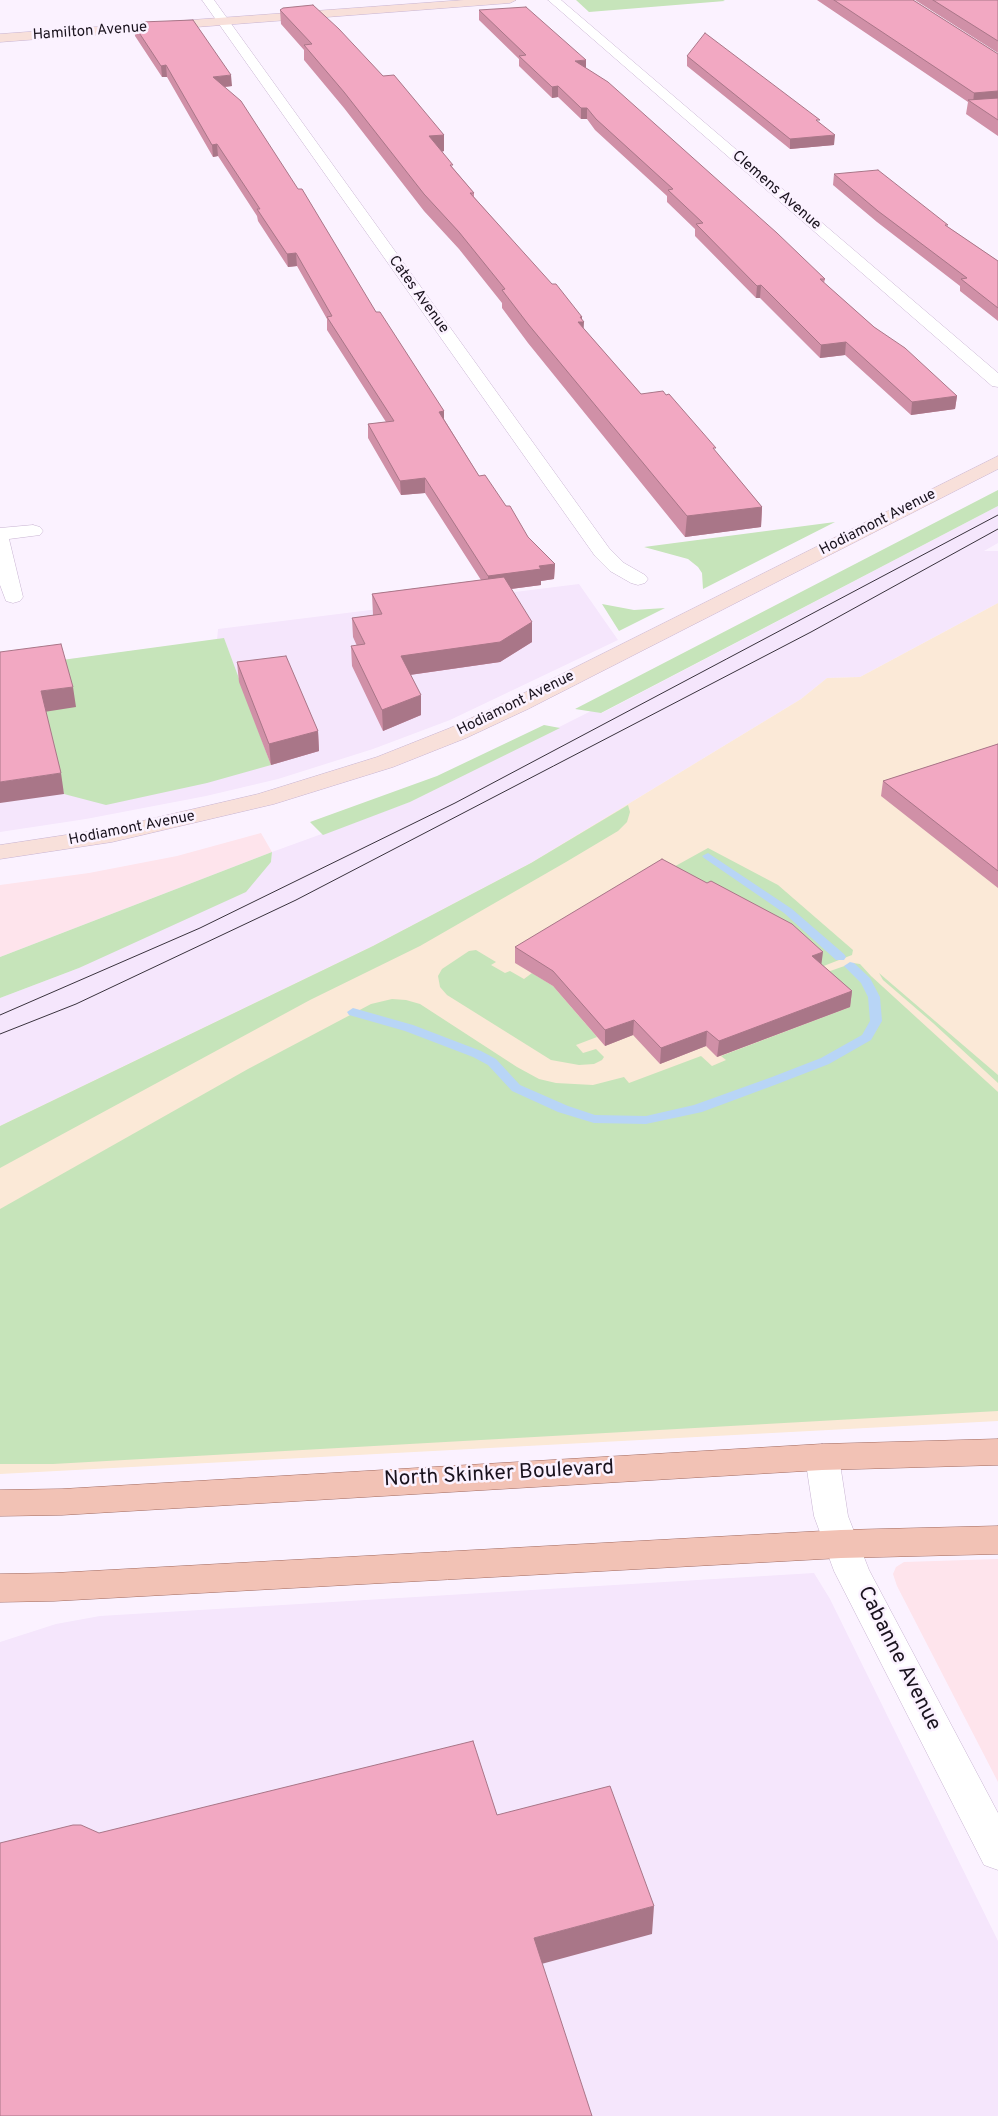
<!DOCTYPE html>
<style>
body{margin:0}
canvas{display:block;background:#fbf2ff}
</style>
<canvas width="998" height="2116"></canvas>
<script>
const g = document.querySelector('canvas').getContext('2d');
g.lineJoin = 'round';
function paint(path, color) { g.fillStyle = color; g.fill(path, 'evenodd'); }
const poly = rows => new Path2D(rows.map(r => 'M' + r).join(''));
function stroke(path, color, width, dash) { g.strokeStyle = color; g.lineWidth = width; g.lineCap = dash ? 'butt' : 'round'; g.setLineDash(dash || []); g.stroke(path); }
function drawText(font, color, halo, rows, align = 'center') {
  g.font = font + ' Overpass,sans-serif'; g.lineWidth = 5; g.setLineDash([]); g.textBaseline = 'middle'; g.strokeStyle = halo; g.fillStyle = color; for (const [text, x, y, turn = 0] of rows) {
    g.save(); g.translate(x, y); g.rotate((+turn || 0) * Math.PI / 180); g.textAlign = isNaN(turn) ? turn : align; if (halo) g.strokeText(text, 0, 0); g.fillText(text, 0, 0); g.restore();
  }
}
const commercial = poly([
 [261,833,272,852,0,957,0,885,89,873,177,856],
 [998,1559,998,1782,897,1586,893,1574,896,1567,904,1562]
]);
const built = poly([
 [998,506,998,543,984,551,998,551,998,603,860,677,827,678,801,699,531,863,373,946,0,1126,0,998,79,968,271,862,272,852,410,802,591,711,602,713],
 [579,584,618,640,450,720,373,749,278,779,206,796,86,819,0,832,0,668,217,640,218,629],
 [814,1573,830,1599,998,1941,998,2116,0,2116,0,1642,56,1624,100,1616]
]);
const education = poly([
 [998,603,998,1421,0,1474,0,1126,373,946,531,863,801,699,827,678,860,677]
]);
const green = poly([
 [576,0,723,0,725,1,589,12],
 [998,490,998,506,601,713,575,709],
 [835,522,703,589,702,573,698,567,688,559,644,547],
 [602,604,634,610,665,608,619,631],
 [224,638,271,765,207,783,106,805,64,794,44,712,62,660],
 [544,725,560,728,410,802,323,835,310,822,437,776],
 [628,805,630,812,627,822,618,831,566,862,420,946,310,1000,0,1168,0,1126,373,946,531,863],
 [708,848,778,885,853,950,852,955,821,967,661,874],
 [272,852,271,862,246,892,79,968,0,998,0,957],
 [476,950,496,962,491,965,505,973,510,971,524,979,532,973,553,986,597,1037,576,1045,583,1053,596,1049,604,1057,602,1060,594,1064,579,1065,551,1060,447,995,440,987,438,976,442,969,469,951],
 [853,963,860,964,871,976,998,1092,998,1411,53,1464,0,1464,0,1209,248,1069,371,1004,392,999,406,1000,420,1004,517,1067,539,1079,556,1083,593,1085,624,1077,629,1083,701,1056,712,1066,726,1060,721,1056,850,1007,816,976],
 [879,973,998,1075,998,1083,933,1023,883,980]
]);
const stream = poly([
 [708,853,792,909,844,954,846,957,844,960,836,960,784,913,704,858,702,856,708,853],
 [850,962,854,963,870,978,880,997,882,1021,871,1040,829,1064,780,1083,702,1112,646,1124,594,1123,558,1112,512,1091,488,1065,473,1057,405,1031,349,1015,347,1012,353,1008,413,1025,481,1051,496,1059,520,1085,568,1106,595,1115,646,1116,694,1105,772,1077,821,1058,862,1035,870,1021,868,997,861,983,844,966,850,962]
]);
const street = poly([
 [202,0,214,0,609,548,624,563,645,575,648,579,645,583,638,585,631,583,610,571,595,556,202,0],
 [548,0,561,0,998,373,998,387,992,386,548,0],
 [33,525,40,527,43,531,40,535,9,539,23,597,20,601,13,603,6,601,0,585,0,528,33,525],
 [822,1444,834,1448,839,1457,848,1516,869,1570,998,1813,998,1870,984,1865,834,1571,814,1516,805,1457,810,1448,822,1444]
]);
const secondary = poly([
 [464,0,516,0,510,3,0,42,0,34,464,0],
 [998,456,998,469,528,709,466,738,393,767,274,804,112,842,0,859,0,845,112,828,258,794,377,757,450,728,512,699,998,456]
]);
const primary = poly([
 [998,1439,998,1465,822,1470,62,1515,0,1516,0,1490,62,1489,822,1444,998,1439],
 [998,1526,998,1554,841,1558,54,1601,0,1602,0,1574,54,1573,841,1530,998,1526]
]);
const tram = poly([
 [0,1015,200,928,455,803,998,515],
 [0,1034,76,1004,296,900,811,632,998,529]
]);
const wall = poly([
 [817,0,913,0,998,54,998,136,966,114,968,102],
 [915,0,998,0,998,53],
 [280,10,383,76,444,135,444,151,442,152,453,168,474,193,474,197,582,320,583,328,641,394,716,452,762,507,761,527,685,537,528,343,502,308,502,303,459,249,424,211,344,108,304,60,304,50,281,24],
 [479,10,586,68,825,279,824,283,874,327,957,396,955,409,911,415,845,355,820,358,760,298,756,298,695,236,695,229,667,202,667,196,595,130,587,119,581,119,558,97,552,98,519,66,519,59,479,20],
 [141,22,232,86,225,87,376,312,444,411,444,419,479,476,506,506,528,537,555,564,554,579,541,581,541,585,511,589,532,642,500,662,410,675,421,715,383,731,352,666,351,646,357,646,353,637,352,618,373,615,372,594,481,580,425,493,401,495,368,438,368,424,386,422,327,330,327,319,297,266,288,267,258,221,257,216,218,156,213,157,167,77,162,77,135,36,134,25,142,25],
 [687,56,820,123,834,145,790,149,687,66],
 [834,174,948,227,998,261,998,321,960,291,960,286,877,222,833,185],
 [237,662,318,731,319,751,271,765,239,682],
 [998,744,998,888,881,796,883,781],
 [515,947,821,964,852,991,850,1007,717,1057,706,1046,660,1064,633,1035,605,1046,553,986,515,963]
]);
const shadedWall = poly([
 [586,60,586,70,575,61],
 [166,65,167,77,162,77,161,66],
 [231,75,232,86,214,88,213,77],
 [558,86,558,97,552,98,552,87],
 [998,91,998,103,973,103,974,93],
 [581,108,587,108,587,119,581,119],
 [444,135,444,151,430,153,429,136],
 [835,135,834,145,790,149,790,139],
 [217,144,218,156,213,157,212,145],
 [296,253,297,266,288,267,287,254],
 [761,285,760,298,756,298,757,286],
 [580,317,582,317,582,322,584,322,583,340,578,322],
 [846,342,845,355,820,358,821,345],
 [957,396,955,409,911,415,912,402],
 [444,411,444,425,439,412],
 [425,478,425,493,401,495,400,481],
 [762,507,761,527,685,537,687,516],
 [555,564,554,579,541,581,541,585,488,592,488,576,539,566],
 [532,622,532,642,500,662,402,676,401,656],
 [73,687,76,707,44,712,41,691],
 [421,695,421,715,383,731,382,710],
 [318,731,319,751,271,765,269,744],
 [61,773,64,794,0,803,0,782],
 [823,952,821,967,812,956],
 [852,991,850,1007,717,1057,719,1041],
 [634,1020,633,1035,605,1046,605,1030],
 [707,1031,706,1046,660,1064,661,1048],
 [654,1906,652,1934,534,1966,534,1938]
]);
const building = poly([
 [834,0,913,0,998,54,998,91,974,93,834,0],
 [933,0,998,0,998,41,933,0],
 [313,5,339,29,383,76,394,75,444,135,429,136,453,165,450,165,474,193,470,193,552,284,556,284,582,317,580,317,584,322,578,322,641,394,663,391,666,395,669,394,716,448,713,448,762,507,687,516,528,324,502,290,505,289,459,232,424,194,344,92,304,45,312,44,280,10,283,8,313,5],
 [526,7,586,60,575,61,608,82,777,233,825,279,820,279,874,327,905,348,957,396,912,402,846,342,821,345,761,285,757,286,696,224,703,223,668,190,673,189,596,119,587,108,581,108,558,86,552,87,519,56,526,55,479,10,526,7],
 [193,20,231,75,213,77,241,101,298,189,302,189,376,312,380,312,444,411,439,412,479,476,485,475,506,506,510,506,528,537,555,564,539,566,541,569,488,576,425,478,400,481,368,424,394,421,327,317,332,316,296,253,287,254,257,209,260,209,217,144,212,145,166,65,161,66,134,25,143,25,141,22,193,20],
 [705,33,820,120,816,120,835,135,790,139,687,56,705,33],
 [998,98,998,120,968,100,998,98],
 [878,170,948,225,945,225,998,261,998,308,961,279,967,278,878,211,834,174,878,170],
 [504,577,532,622,500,642,401,656,421,695,382,710,351,646,365,644,352,618,382,614,372,594,504,577],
 [61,644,73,687,41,691,61,773,0,782,0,652,61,644],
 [286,656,318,731,269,744,237,662,286,656],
 [998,744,998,871,883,781,998,744],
 [662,859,707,883,711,881,792,924,823,952,812,956,852,991,719,1041,707,1031,661,1048,634,1020,605,1030,553,971,515,947,662,859],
 [473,1741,497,1815,610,1786,654,1906,534,1938,592,2116,0,2116,0,1843,73,1825,81,1825,99,1833,473,1741]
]);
const farStreetnames = [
 ["Hamilton Avenue",90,32,-4],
 ["Clemens Avenue",776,191,41],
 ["Cates Avenue",418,295,54],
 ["Hodiamont Avenue",878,523,-27],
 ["Hodiamont Avenue",516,704,-26],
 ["Hodiamont Avenue",132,829,-11]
];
const nearStreetnames = [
 ["North Skinker Boulevard",499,1475,-3],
 ["Cabanne Avenue",898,1659,63]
];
paint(commercial, '#fee4ec');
paint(built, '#f5e6fc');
paint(education, '#fbe9d7');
paint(green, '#c6e4ba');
paint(stream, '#b8d5f6');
stroke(street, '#c8b4d2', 1);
stroke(secondary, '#c8b4d2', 1);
stroke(primary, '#a16a60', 1);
paint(street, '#fff');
paint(secondary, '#f8e0da');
paint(primary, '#f2c2b5');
stroke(tram, '#39323d', 1);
paint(wall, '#d090a7');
paint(shadedWall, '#a97688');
paint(building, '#f2a8c2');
stroke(building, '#a97688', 1);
drawText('15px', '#1a131e', '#fbf2ff', farStreetnames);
drawText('21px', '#1a131e', '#fbf2ff', nearStreetnames);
</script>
